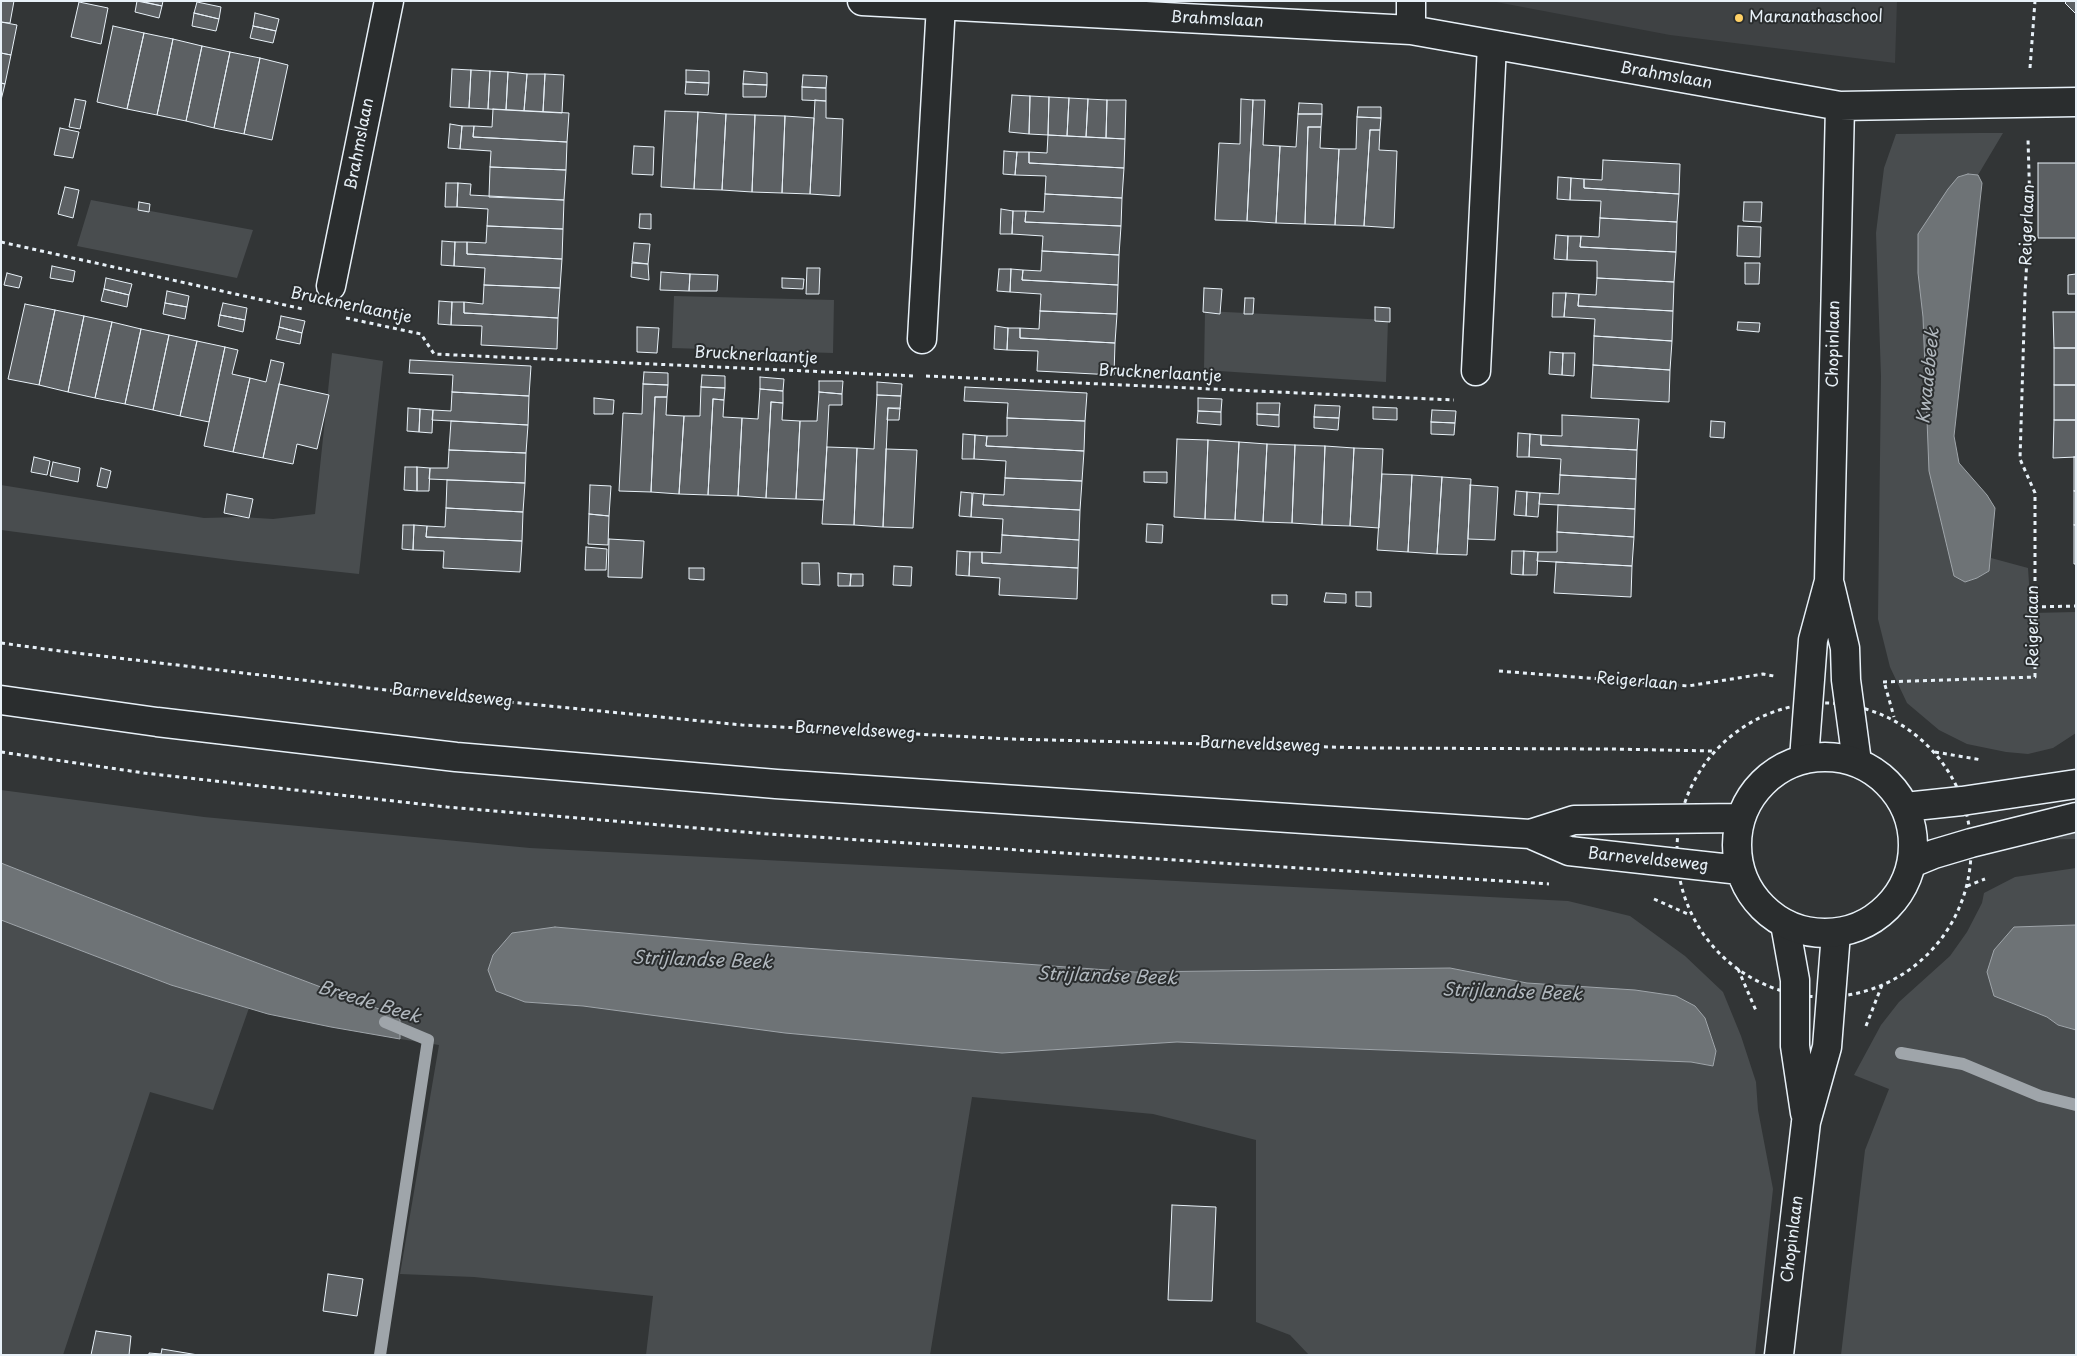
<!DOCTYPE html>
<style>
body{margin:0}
#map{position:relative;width:2077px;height:1356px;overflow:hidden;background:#323536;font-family:"Playpen Sans",sans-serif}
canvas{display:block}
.frame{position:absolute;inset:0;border:2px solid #e8f1f8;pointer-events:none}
</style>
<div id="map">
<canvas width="2077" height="1356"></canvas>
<div class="frame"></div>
</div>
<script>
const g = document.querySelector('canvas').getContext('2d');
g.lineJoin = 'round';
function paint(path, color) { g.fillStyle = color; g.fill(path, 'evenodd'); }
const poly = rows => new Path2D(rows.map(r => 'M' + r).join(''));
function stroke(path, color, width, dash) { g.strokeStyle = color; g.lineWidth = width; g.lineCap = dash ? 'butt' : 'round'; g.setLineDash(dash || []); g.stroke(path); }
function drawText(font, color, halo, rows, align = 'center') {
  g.font = font + ' "Playpen Sans",sans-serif'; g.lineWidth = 4; g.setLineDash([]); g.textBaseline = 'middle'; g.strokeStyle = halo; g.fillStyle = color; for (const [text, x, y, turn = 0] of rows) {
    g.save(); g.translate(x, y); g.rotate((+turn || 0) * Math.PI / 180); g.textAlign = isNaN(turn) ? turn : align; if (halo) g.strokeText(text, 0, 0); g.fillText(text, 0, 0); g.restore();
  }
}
const built = poly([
 [1491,1,1897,1,1895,63,1670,35]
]);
const green = poly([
 [1979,133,2003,133,1978,175,1968,174,1958,177,1948,189,1918,234,1918,273,1954,576,1965,582,1977,578,1989,571,1991,558,2028,568,2031,613,2076,612,2076,733,2053,748,2028,754,2006,752,1967,744,1939,730,1907,703,1890,667,1878,619,1881,376,1876,233,1884,168,1896,134],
 [91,200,253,230,237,278,77,246],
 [674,296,834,300,833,353,672,348],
 [1205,311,1388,320,1386,382,1204,370],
 [332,353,383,361,359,574,238,561,1,530,1,485,204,518,241,517,273,519,315,514],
 [1,790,204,817,530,848,1568,901,1630,916,1685,956,1723,992,1741,1036,1756,1082,1758,1110,1773,1189,1755,1355,1309,1355,1290,1335,1256,1322,1256,1140,1153,1114,972,1097,930,1355,646,1355,653,1296,474,1277,400,1274,439,1045,400,1039,400,1017,186,936,1,863],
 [555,927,749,944,1135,972,1450,968,1527,983,1695,1006,1704,1018,1716,1051,1712,1066,1691,1062,1177,1042,1002,1053,583,1006,525,1002,513,933],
 [2076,828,2076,839,2010,840],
 [2076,868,2076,925,2014,927,1994,996,2047,1017,2058,1025,2076,1030,2076,1355,1841,1355,1865,1150,1889,1089,1854,1075,1881,1025,1899,1002,1950,956,1967,932,1982,903,1984,893,2015,877],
 [1,920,171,985,249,1008,213,1110,150,1092,63,1355,1,1355]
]);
const water = poly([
 [1968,174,1978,175,1982,183,1954,436,1959,463,1987,495,1995,508,1989,571,1977,578,1965,582,1954,576,1929,471,1923,317,1918,273,1918,234,1948,189,1958,177,1968,174],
 [1,863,186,936,400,1017,400,1039,331,1027,268,1014,171,985,1,920,1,863],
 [2076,925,2076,1030,2058,1025,2047,1017,1994,996,1987,972,1994,950,2014,927,2076,925],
 [555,927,749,944,1135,972,1450,968,1527,983,1635,990,1676,996,1695,1006,1705,1018,1716,1051,1713,1066,1691,1062,1177,1042,1002,1053,785,1033,583,1006,525,1002,496,991,488,970,493,955,512,933,555,927]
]);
const stream = poly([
 [1901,1053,1963,1064,2040,1096,2076,1105],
 [380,1355,428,1040,385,1022]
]);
const building = poly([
 [1,1,14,1,10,23,1,22,1,1],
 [137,1,162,6,159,18,135,12,137,1],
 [140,1,163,1,162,6,140,1],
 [2067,1,2076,1,2076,14,2065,3,2067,1],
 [79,2,108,8,101,44,71,37,79,2],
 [197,2,221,7,219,19,194,13,197,2],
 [194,13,219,19,216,31,192,26,194,13],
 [255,13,279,19,276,31,253,26,255,13],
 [1,22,17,25,11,55,1,53,1,22],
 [113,26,144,33,127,109,97,102,113,26],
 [253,26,276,31,273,43,250,38,253,26],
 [144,33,173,39,157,115,127,109,144,33],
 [173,39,202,46,186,121,157,115,173,39],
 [202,46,230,52,214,128,186,121,202,46],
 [230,52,260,58,244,134,214,128,230,52],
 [1,53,11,55,5,84,1,83,1,53],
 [260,58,288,65,272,140,244,134,260,58],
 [452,69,471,70,469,108,450,107,452,69],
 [471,70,490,71,488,109,469,108,471,70],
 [686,70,709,71,709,83,686,82,686,70],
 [490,71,508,72,506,110,488,109,490,71],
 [744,71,767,73,767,85,743,84,744,71],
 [508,72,527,74,524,111,506,110,508,72],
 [527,74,545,74,543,112,524,111,527,74],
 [545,74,564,75,562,113,543,112,545,74],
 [803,75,827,76,826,88,802,87,803,75],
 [686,82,709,83,708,95,685,94,686,82],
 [1,83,5,84,1,100,1,83],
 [743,84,767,85,766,97,743,97,743,84],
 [802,87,826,88,826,101,802,100,802,87],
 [1012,95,1030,96,1029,134,1009,132,1012,95],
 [1030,96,1049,97,1048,135,1029,134,1030,96],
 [1049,97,1069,98,1067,136,1048,135,1049,97],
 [1069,98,1088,99,1086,137,1067,136,1069,98],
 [75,99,86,101,80,129,69,127,75,99],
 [1088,99,1107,100,1106,138,1086,137,1088,99],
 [1241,99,1253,100,1247,221,1215,220,1219,143,1240,144,1241,99],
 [815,100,826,101,826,118,843,119,840,196,810,194,815,100],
 [1107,100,1126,100,1125,139,1106,138,1107,100],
 [1253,100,1265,100,1263,145,1280,146,1276,223,1247,221,1253,100],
 [1299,103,1322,104,1322,114,1298,114,1299,103],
 [1358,107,1381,107,1381,118,1357,117,1358,107],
 [493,109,569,113,567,142,473,137,474,126,492,127,493,109],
 [665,111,698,112,694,189,661,187,665,111],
 [698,112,726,114,722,190,694,189,698,112],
 [726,114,755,115,752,192,722,190,726,114],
 [1298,114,1322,114,1321,127,1308,127,1305,224,1276,223,1280,146,1296,147,1298,114],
 [755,115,785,116,782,193,752,192,755,115],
 [785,116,814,118,810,194,782,193,785,116],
 [1357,117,1381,118,1380,130,1370,130,1364,226,1335,225,1339,149,1356,149,1357,117],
 [450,124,462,126,460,149,448,148,450,124],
 [462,126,474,126,473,137,567,142,566,170,490,167,491,151,460,149,462,126],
 [1308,127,1321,127,1320,148,1339,149,1335,225,1305,224,1308,127],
 [60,128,79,132,73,158,54,155,60,128],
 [1370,130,1380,130,1379,150,1397,151,1394,228,1364,226,1370,130],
 [1048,135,1125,139,1124,168,1029,163,1029,152,1047,153,1048,135],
 [634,146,654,147,653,175,632,174,634,146],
 [1004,151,1017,152,1015,175,1003,174,1004,151],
 [1017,152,1029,152,1029,163,1124,168,1122,198,1045,194,1046,176,1015,175,1017,152],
 [1603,160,1680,164,1679,194,1584,188,1584,179,1602,180,1603,160],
 [2038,163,2076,163,2076,238,2038,238,2038,163],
 [490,167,566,170,564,200,489,197,490,167],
 [1558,177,1571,178,1570,200,1557,199,1558,177],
 [1571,178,1584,179,1584,188,1679,194,1677,222,1600,218,1601,201,1570,200,1571,178],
 [446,183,458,183,457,207,445,207,446,183],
 [458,183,471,184,470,195,564,200,563,229,487,226,488,209,457,207,458,183],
 [65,187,79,190,73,218,58,214,65,187],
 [1045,194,1122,198,1121,226,1025,222,1026,211,1044,212,1045,194],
 [139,202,150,204,149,212,138,210,139,202],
 [1744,202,1762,202,1761,222,1743,221,1744,202],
 [1001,209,1013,211,1012,234,1000,234,1001,209],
 [1013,211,1026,211,1025,222,1121,226,1119,255,1042,251,1043,236,1012,234,1013,211],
 [640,214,651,214,651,229,639,228,640,214],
 [1600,218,1677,222,1676,252,1580,247,1581,236,1599,237,1600,218],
 [487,226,563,229,562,259,467,254,467,242,486,243,487,226],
 [1738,226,1761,227,1760,257,1737,256,1738,226],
 [1556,235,1568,236,1567,260,1554,259,1556,235],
 [1568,236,1581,236,1580,247,1676,252,1674,282,1597,278,1597,261,1567,260,1568,236],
 [442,241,455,242,454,266,441,265,442,241],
 [455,242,467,242,467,254,562,259,560,288,484,285,485,268,454,266,455,242],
 [634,243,650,244,648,264,632,262,634,243],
 [1042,251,1119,255,1118,285,1022,280,1023,270,1041,271,1042,251],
 [632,263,648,264,649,280,631,277,632,263],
 [1745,263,1760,263,1759,284,1745,284,1745,263],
 [52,266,75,271,73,282,50,278,52,266],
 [807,268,820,268,819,294,806,294,807,268],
 [999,269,1011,269,1010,292,997,291,999,269],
 [1011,269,1023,270,1022,280,1118,285,1117,314,1040,311,1041,294,1010,292,1011,269],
 [661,272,690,274,689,291,660,290,661,272],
 [7,273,22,277,19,288,4,285,7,273],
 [690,274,718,275,717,291,689,291,690,274],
 [2076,274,2076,294,2068,294,2068,275,2076,274],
 [106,278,132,284,129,295,104,289,106,278],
 [782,278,804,279,803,289,782,288,782,278],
 [1597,278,1674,282,1673,311,1578,306,1579,294,1596,295,1597,278],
 [484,285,560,288,558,318,464,313,464,302,483,304,484,285],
 [1204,288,1222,289,1220,314,1203,312,1204,288],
 [104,289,129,295,127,307,101,301,104,289],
 [167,291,189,296,187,307,165,303,167,291],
 [1553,293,1566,293,1564,317,1552,317,1553,293],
 [1566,293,1579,294,1578,306,1673,311,1672,341,1594,336,1595,319,1564,317,1566,293],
 [1245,298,1254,298,1253,314,1244,314,1245,298],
 [439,301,452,302,451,325,438,324,439,301],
 [452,302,464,302,464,313,558,318,557,349,481,345,482,326,451,325,452,302],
 [165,303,187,307,185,319,163,314,165,303],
 [223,303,247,308,245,320,220,315,223,303],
 [25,304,55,310,39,385,8,379,25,304],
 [1375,307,1390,308,1390,322,1375,321,1375,307],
 [55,310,84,316,68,392,39,385,55,310],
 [1040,311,1117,314,1115,343,1020,338,1020,328,1039,329,1040,311],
 [2053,312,2076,312,2076,348,2054,348,2053,312],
 [220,315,245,320,243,332,218,326,220,315],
 [84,316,112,322,95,398,68,392,84,316],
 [281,316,305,321,302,333,279,327,281,316],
 [112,322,141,329,125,404,95,398,112,322],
 [1738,322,1760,323,1759,332,1737,330,1738,322],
 [995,326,1008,328,1007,350,994,349,995,326],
 [279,327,302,333,300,344,276,339,279,327],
 [637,327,659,328,657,353,637,352,637,327],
 [1008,328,1020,328,1020,338,1115,343,1114,375,1037,371,1038,351,1007,350,1008,328],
 [141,329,169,335,153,410,125,404,141,329],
 [169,335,197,341,180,416,153,410,169,335],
 [1594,336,1672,341,1670,370,1593,365,1594,336],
 [197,341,225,347,209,422,180,416,197,341],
 [225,347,238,350,232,374,250,378,233,452,204,446,225,347],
 [2054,348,2076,348,2076,385,2054,385,2054,348],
 [1550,352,1563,353,1562,375,1549,374,1550,352],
 [1563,353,1575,353,1574,376,1562,375,1563,353],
 [271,360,284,363,263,458,233,452,250,378,266,382,271,360],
 [410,360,531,366,529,396,452,392,453,375,409,373,410,360],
 [1593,365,1670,370,1669,402,1591,398,1593,365],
 [644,372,668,373,668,385,643,384,644,372],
 [702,375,725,376,725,388,701,387,702,375],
 [760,377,784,379,783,391,760,389,760,377],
 [819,381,843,381,842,394,819,392,819,381],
 [877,382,902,384,901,396,877,395,877,382],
 [279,384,329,395,317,449,297,444,293,464,263,458,279,384],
 [643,384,668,385,667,397,655,397,651,492,619,491,623,413,642,414,643,384],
 [2054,385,2076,385,2076,420,2054,420,2054,385],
 [701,387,725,388,724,400,713,399,708,495,679,494,684,416,700,416,701,387],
 [965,387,1087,393,1085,421,1007,418,1008,403,964,401,965,387],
 [760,389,783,391,783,403,771,402,766,498,738,496,742,418,758,419,760,389],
 [452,392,529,396,528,425,432,420,433,410,451,411,452,392],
 [819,392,842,394,842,405,829,405,824,500,796,499,800,421,817,421,819,392],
 [877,395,901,396,900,409,888,408,883,527,854,525,857,448,874,449,877,395],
 [655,397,667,397,666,415,684,416,679,494,651,492,655,397],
 [594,398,614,400,613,414,594,414,594,398],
 [1198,398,1222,399,1221,412,1198,411,1198,398],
 [713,399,724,400,723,417,742,418,738,496,708,495,713,399],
 [771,402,783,403,782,420,800,421,796,499,766,498,771,402],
 [1257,403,1280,403,1279,415,1257,414,1257,403],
 [1315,405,1340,406,1339,418,1314,417,1315,405],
 [1373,407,1397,408,1397,420,1373,419,1373,407],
 [408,408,420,409,419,432,407,431,408,408],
 [888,408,900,408,899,420,887,420,888,408],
 [420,409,433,410,432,433,419,432,420,409],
 [1432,410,1456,411,1455,423,1431,422,1432,410],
 [1198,411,1221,412,1221,425,1197,423,1198,411],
 [1257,414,1279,415,1279,427,1257,425,1257,414],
 [1562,415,1639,419,1637,450,1541,445,1541,435,1562,436,1562,415],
 [1314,417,1339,418,1338,430,1314,428,1314,417],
 [1007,418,1085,421,1084,451,986,446,987,436,1007,436,1007,418],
 [2054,420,2076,420,2076,457,2053,458,2054,420],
 [451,421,528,425,526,453,449,450,451,421],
 [1711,421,1725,422,1724,438,1710,437,1711,421],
 [1431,422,1455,423,1454,435,1431,434,1431,422],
 [1518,433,1530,434,1529,457,1517,457,1518,433],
 [963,434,975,435,974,459,962,459,963,434],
 [1530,434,1541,435,1541,445,1637,450,1636,479,1560,475,1561,459,1529,457,1530,434],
 [975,435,987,436,986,446,1084,451,1082,481,1005,478,1006,461,974,459,975,435],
 [1177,439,1208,440,1205,519,1174,517,1177,439],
 [1208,440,1239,442,1235,520,1205,519,1208,440],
 [1239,442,1267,444,1263,522,1235,520,1239,442],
 [1267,444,1295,445,1292,523,1263,522,1267,444],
 [1295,445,1325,446,1322,525,1292,523,1295,445],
 [1325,446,1354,448,1350,526,1322,525,1325,446],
 [827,447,857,448,854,525,822,524,827,447],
 [1354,448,1383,449,1379,528,1350,526,1354,448],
 [886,449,917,450,913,528,883,527,886,449],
 [449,450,526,453,525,483,429,479,430,468,448,468,449,450],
 [34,457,50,461,47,475,31,472,34,457],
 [2074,457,2076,457,2076,491,2074,491,2074,457],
 [53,462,80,468,78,482,50,476,53,462],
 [405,467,417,467,417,491,404,490,405,467],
 [417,467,430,468,429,491,417,491,417,467],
 [101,468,111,471,107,488,97,486,101,468],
 [1144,472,1167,472,1167,483,1144,482,1144,472],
 [1382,474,1412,475,1408,552,1377,550,1382,474],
 [1412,475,1442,477,1437,554,1408,552,1412,475],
 [1560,475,1636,479,1635,509,1539,504,1540,493,1559,494,1560,475],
 [1442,477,1471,479,1467,555,1437,554,1442,477],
 [1005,478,1082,481,1080,510,983,505,984,494,1004,495,1005,478],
 [447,480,525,483,523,512,446,508,447,480],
 [590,485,611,486,609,516,589,514,590,485],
 [1470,485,1498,487,1495,540,1468,539,1470,485],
 [1516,491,1527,492,1526,516,1514,515,1516,491],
 [2074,491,2076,491,2076,525,2074,525,2074,491],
 [961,492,972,493,971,517,959,516,961,492],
 [1527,492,1540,493,1538,517,1526,516,1527,492],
 [973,493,984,494,983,505,1080,510,1079,540,1002,535,1003,519,971,517,973,493],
 [227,494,253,499,249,518,224,513,227,494],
 [1558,505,1635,509,1634,537,1557,532,1558,505],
 [446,508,523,512,522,541,426,537,427,526,445,527,446,508],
 [589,514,609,516,608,545,588,544,589,514],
 [1147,524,1163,525,1162,543,1146,542,1147,524],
 [403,525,414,525,413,550,402,549,403,525],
 [414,525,427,526,426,537,522,541,520,572,443,568,444,551,413,550,414,525],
 [2074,525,2076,525,2076,564,2074,564,2074,525],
 [1557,532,1634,537,1632,566,1537,561,1538,552,1557,552,1557,532],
 [1002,535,1079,540,1078,568,982,563,982,552,1001,553,1002,535],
 [609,539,644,541,642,578,608,577,609,539],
 [586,547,607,549,606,570,585,570,586,547],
 [957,551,970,552,969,576,956,575,957,551],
 [1512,551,1524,551,1523,575,1511,574,1512,551],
 [1524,551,1538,552,1537,575,1523,575,1524,551],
 [970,552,982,552,982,563,1078,568,1077,599,999,595,1000,578,969,576,970,552],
 [1556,562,1632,566,1631,597,1554,593,1556,562],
 [802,563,819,563,820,585,802,584,802,563],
 [894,566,912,567,911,586,893,585,894,566],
 [689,568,704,568,704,580,689,579,689,568],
 [838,573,851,574,850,586,838,586,838,573],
 [851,574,863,574,863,586,850,586,851,574],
 [1356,592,1371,592,1371,607,1356,606,1356,592],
 [1326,593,1346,594,1346,603,1324,602,1326,593],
 [1272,595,1287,595,1287,605,1272,604,1272,595],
 [1172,1205,1216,1207,1212,1301,1168,1300,1172,1205],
 [328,1274,363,1279,357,1316,323,1311,328,1274],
 [96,1331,131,1336,129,1355,91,1355,96,1331],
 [162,1349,198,1355,149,1355,149,1353,161,1354,162,1349]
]);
const path = poly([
 [2030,68,2035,1],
 [1,242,303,309],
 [346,318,421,334,434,354,915,376],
 [926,376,1454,400],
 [2034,607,2076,606],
 [1,643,60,651,377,689,742,725,1011,739,1369,748,1610,749,1713,751],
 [1499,671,1688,686,1763,674,1774,676],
 [1883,682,2035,677,2035,493,2020,459,2025,293,2030,207,2028,139],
 [1885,685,1894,717],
 '1677 850a147 147 0 1 1 294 0a147 147 0 1 1-294 0Z',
 [1,752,144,773,447,807,768,834,1549,884],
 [1935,752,1982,760],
 [1967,886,1985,879],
 [1654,899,1690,915],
 [1738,969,1757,1013],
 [1866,1026,1882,985]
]);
const minor = poly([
 [862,1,1411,30,1840,106,2076,102],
 [1411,1,1411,30],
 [331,286,389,1],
 [922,339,941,5],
 [1476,371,1492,45],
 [1830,585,1845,648,1846,680,1857,762],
 [1804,759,1813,640,1829,581,1840,106],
 [1785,924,1795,980,1795,1046,1805,1113],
 [1779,1355,1806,1122,1827,1047,1836,933]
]);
const major = poly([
 [1,700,157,722,456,757,776,784,1530,834,1569,851,1740,870],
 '1737 845a88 88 0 1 1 176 0a88 88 0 1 1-176 0Z',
 [1905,807,1962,801,2076,784],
 [1530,834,1574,820,1740,818],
 [1912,863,1934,854,1971,843,2076,817]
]);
const markers = [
 [1739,18,5,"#ffd166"]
];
const poiNames = [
 ["Maranathaschool",1749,18]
];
const streetNames = [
 ["Brahmslaan",1217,20,3],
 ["Brahmslaan",1666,76,10],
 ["Brahmslaan",360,144,-79],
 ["Reigerlaan",2028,225,-88],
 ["Brucknerlaantje",351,306,12],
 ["Chopinlaan",1834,344,-89],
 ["Brucknerlaantje",756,356,3],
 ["Brucknerlaantje",1160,374,3],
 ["Reigerlaan",2034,626,-90],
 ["Reigerlaan",1637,682,5],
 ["Barneveldseweg",452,696,6],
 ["Barneveldseweg",855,731,3],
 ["Barneveldseweg",1260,745,2],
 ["Barneveldseweg",1648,860,6],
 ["Chopinlaan",1793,1239,-83]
];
const waterNames = [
 ["Kwadebeek",1929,376,-84],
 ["Strijlandse Beek",702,961,2],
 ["Strijlandse Beek",1107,977,2],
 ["Strijlandse Beek",1512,993,2],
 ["Breede Beek",369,1003,17]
];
paint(built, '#3f4244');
paint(green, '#494d4f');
paint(water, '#6e7376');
stroke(water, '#9fa5aa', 1);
stroke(stream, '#9fa5aa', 12);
paint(building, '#5c6063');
stroke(building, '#e8f1f8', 1);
stroke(minor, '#e8f1f8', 31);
stroke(major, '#e8f1f8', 31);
stroke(path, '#e8f1f8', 3, [4, 4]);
stroke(minor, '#2a2d2e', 28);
stroke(major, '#2a2d2e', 28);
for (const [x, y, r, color] of markers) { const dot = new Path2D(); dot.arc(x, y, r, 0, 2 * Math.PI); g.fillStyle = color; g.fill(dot); stroke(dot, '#2a2d2e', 2); }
drawText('16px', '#e8f1f8', '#2a2d2e', poiNames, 'left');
drawText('16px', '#e8f1f8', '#2a2d2e', streetNames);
drawText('italic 18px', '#b1b8be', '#2a2d2e', waterNames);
</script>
